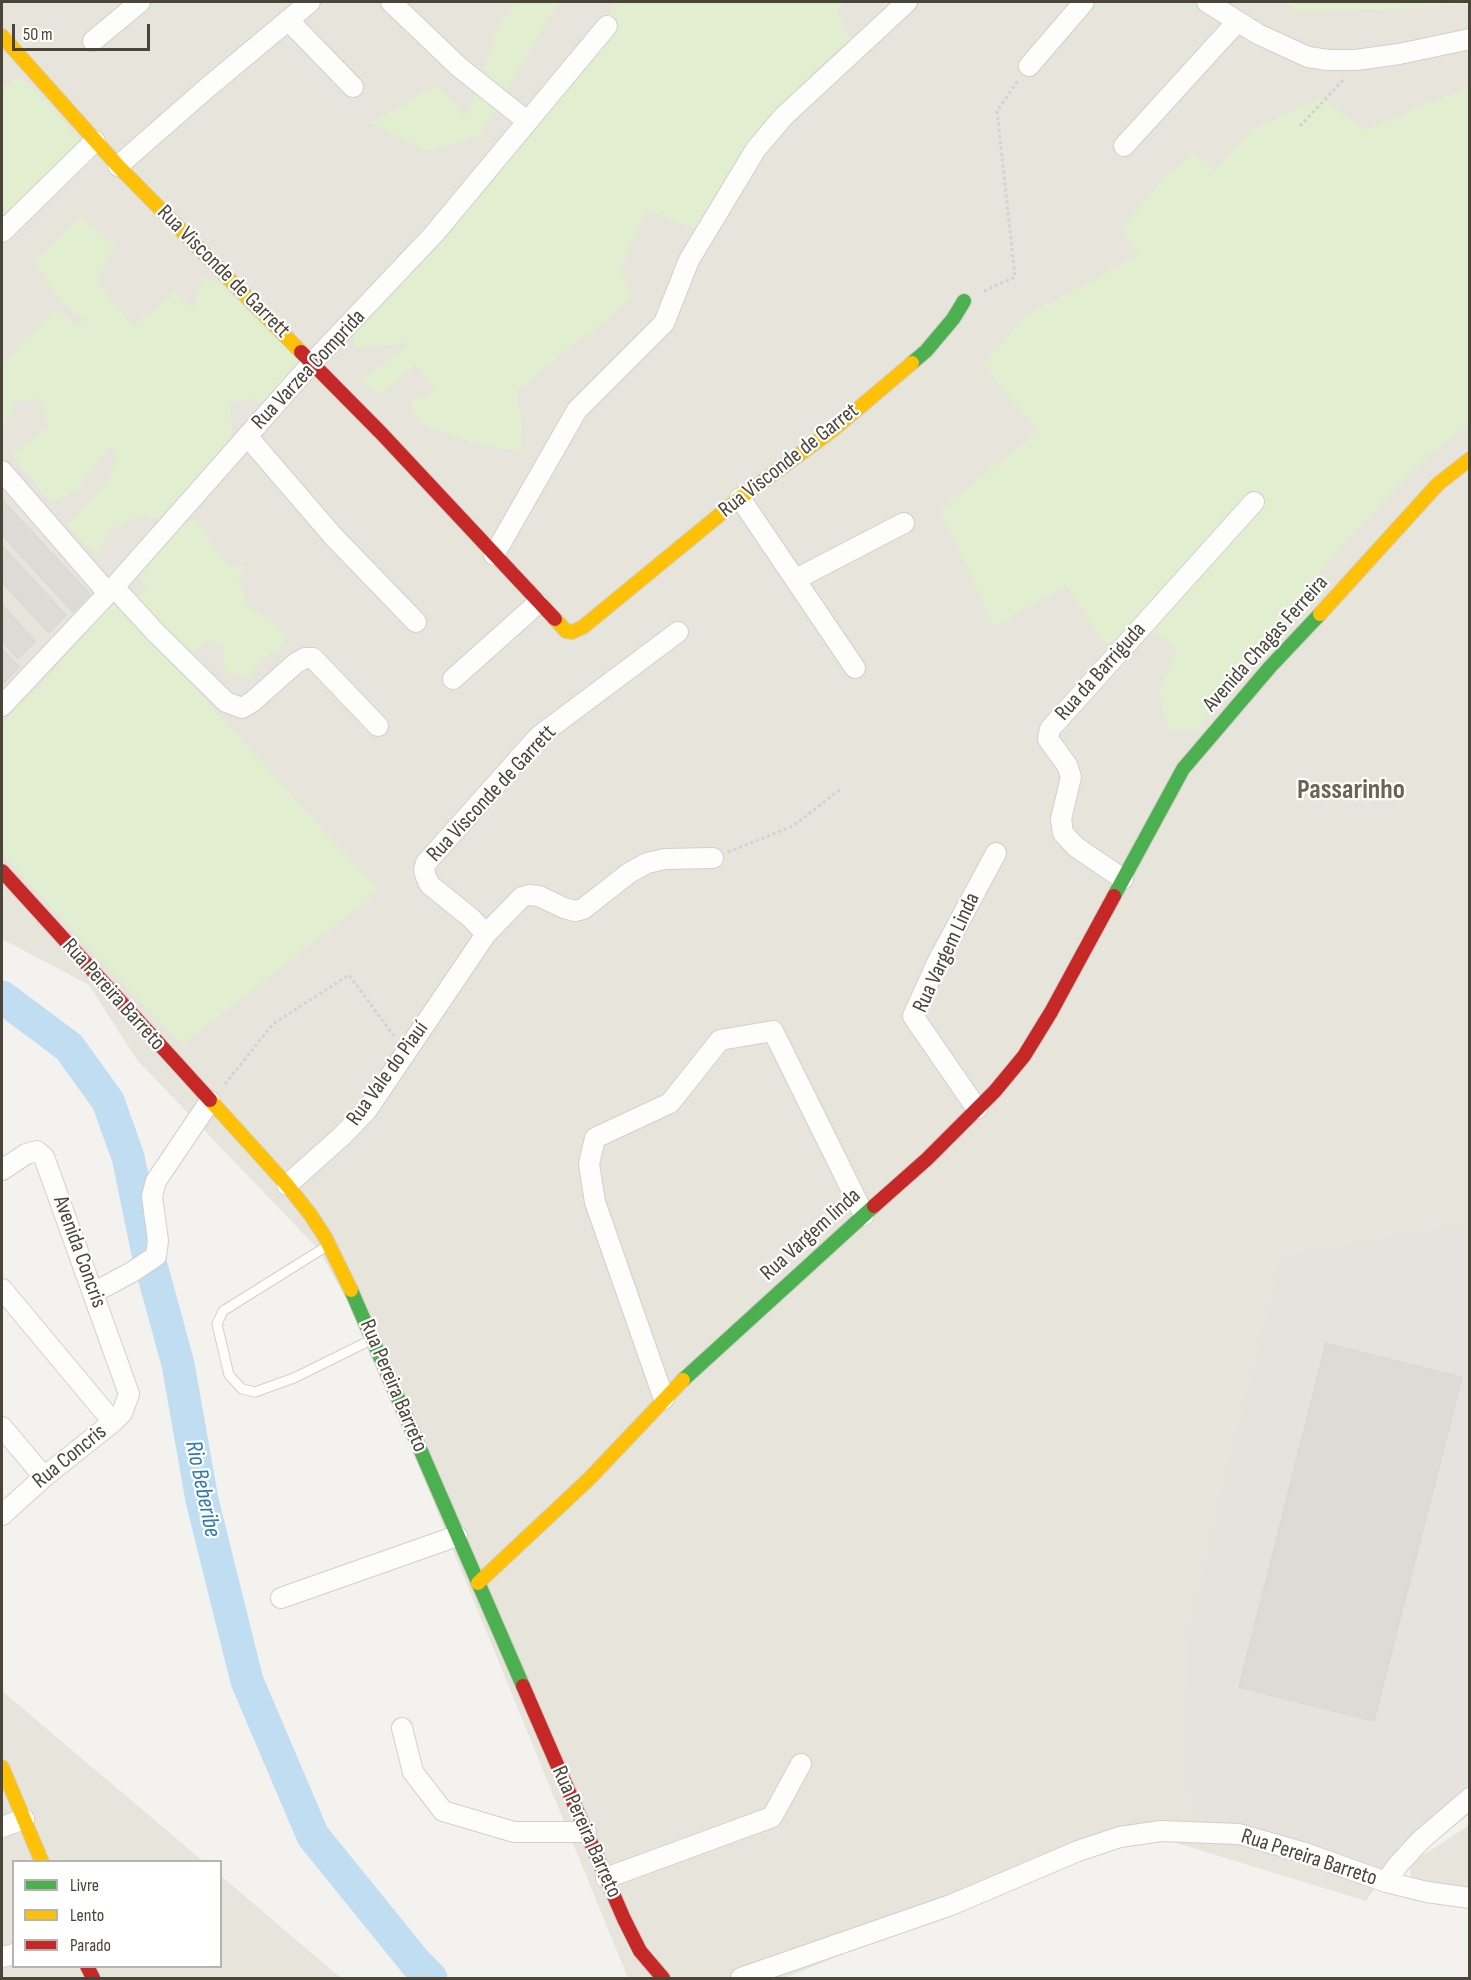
<!DOCTYPE html>
<meta charset="utf-8">
<style>
body{margin:0}
#map{position:relative;width:1471px;height:1980px;overflow:hidden;background:#f4f2ee;font-family:"Sofia Sans Condensed",sans-serif}
canvas{display:block}
.frame{position:absolute;inset:0;border:3px solid #4b4439;pointer-events:none}
.legend{position:absolute;left:12px;top:1860px;width:210px;height:108px;box-sizing:border-box;background:#fff;border:2px solid #b7b4b0;margin:0;padding:8px 10px;list-style:none;font-size:18px;color:#4b4439}
.legend li{display:flex;align-items:center;gap:12px;height:30px}
.legend b{width:30px;border:2px solid #b7b4b0}
.scale{position:absolute;left:12px;top:24px;width:138px;height:27px;box-sizing:border-box;border:3px solid #4b4439;border-top:0;padding-left:8px;font-size:18px;line-height:21px;white-space:nowrap;color:#4b4439;-webkit-text-stroke:4px #fff;paint-order:stroke}
</style>
<div id="map">
<canvas width="1471" height="1980"></canvas>
<div class="frame"></div>
<ul class="legend">
<li><b style="height:8px;background:#4caf50"></b>Livre</li>
<li><b style="height:8px;background:#ffc107"></b>Lento</li>
<li><b style="height:8px;background:#c62828"></b>Parado</li>
</ul>
<div class="scale">50 m</div>
</div>
<script>
const g = document.querySelector('canvas').getContext('2d');
g.lineJoin = 'round';
function paint(path, color) { g.fillStyle = color; g.fill(path, 'evenodd'); }
const poly = rows => new Path2D(rows.map(r => 'M' + r).join(''));
function stroke(path, color, width, dash) { g.strokeStyle = color; g.lineWidth = width; g.lineCap = dash ? 'butt' : 'round'; g.setLineDash(dash || []); g.stroke(path); }
function drawText(font, color, halo, rows, align = 'center') {
  g.font = font + ' "Sofia Sans Condensed",sans-serif'; g.lineWidth = 4.5; g.setLineDash([]); g.textBaseline = 'middle'; g.strokeStyle = halo; g.fillStyle = color; for (const [text, x, y, turn = 0] of rows) {
    g.save(); g.translate(x, y); g.rotate((+turn || 0) * Math.PI / 180); g.textAlign = isNaN(turn) ? turn : align; if (halo) g.strokeText(text, 0, 0); g.fillText(text, 0, 0); g.restore();
  }
}
const residential = poly([
 [2,2,1469,2,1469,1807,1389,1868,1366,1901,1160,1838,1072,1860,785,1978,628,1978,361,1325,318,1249,137,1060,89,985,2,939],
 [2,1691,203,1861,14,1862,14,1966,220,1966,221,1876,341,1978,2,1978],
 [1469,1825,1469,1888,1446,1887,1411,1879,1410,1867,1419,1858]
]);
const industrial = poly([
 [1469,1224,1469,1787,1381,1871,1279,1833,1231,1825,1200,1823,1183,1771,1187,1635,1281,1258]
]);
const green = poly([
 [515,2,563,2,553,12,480,136,427,151,371,123,437,85,466,117,497,29],
 [618,2,845,2,837,11,850,39,813,72,744,151,696,229,645,210,620,270,633,295,604,323,572,345,516,393,522,422,521,451,476,444,420,423,410,401,435,391,415,365,380,395,360,381,411,343,353,348,353,332],
 [1285,2,1469,2,1470,5,1299,12],
 [19,76,55,110,82,143,2,220,2,90],
 [1469,86,1469,424,1426,458,1351,535,1252,656,1195,732,1170,730,1158,692,1177,650,1153,632,1104,643,1066,585,994,627,940,510,1038,431,983,365,1026,315,1138,256,1122,228,1166,175,1195,153,1214,170,1253,129,1321,98,1366,130],
 [80,216,115,246,97,282,133,326,176,292,192,309,203,277,222,285,308,368,262,403,251,399,230,403,232,431,229,446,164,521,144,515,120,525,109,531,97,556,67,525,107,483,117,457,111,446,76,491,51,503,11,455,49,426,40,399,18,401,2,425,2,365,55,309,76,325,86,322,62,303,33,260,48,249],
 [197,520,226,564,245,567,238,580,250,609,270,618,286,637,279,652,266,655,248,679,225,671,223,647,212,639,187,655,133,600,148,588,137,576,147,550,169,524],
 [115,600,379,891,182,1045,94,954,2,854,2,724,31,690,31,695]
]);
const river = poly([
 [2,997,69,1047,108,1101,128,1157,149,1258,178,1364,202,1500,247,1681,313,1836,415,1962,431,1978]
]);
const building = poly([
 [2,500,90,594,73,612,2,535,2,500],
 [2,546,66,615,49,633,2,582,2,546],
 [2,605,35,641,18,659,2,641,2,605],
 [2,648,19,667,2,685,2,648],
 [1326,1343,1462,1377,1374,1721,1239,1687,1326,1343]
]);
const path = poly([
 [1300,126,1344,79],
 [984,291,1015,277,997,111,1019,79],
 [728,852,793,826,842,788],
 [225,1084,273,1024,349,975,394,1036]
]);
const lane = poly([
 [327,1246,223,1311,217,1324,229,1375,242,1389,255,1392,294,1378,371,1340]
]);
const street = poly([
 [391,2,459,67,527,121],
 [1207,2,1258,34,1308,57,1328,60,1356,60,1399,54,1470,39],
 [288,20,353,87],
 [93,41,140,2],
 [1029,66,1084,2],
 [1124,146,1237,22],
 [118,166,207,88,310,2],
 [2,232,95,141],
 [247,436,333,536,416,622],
 [2,471,108,593],
 [740,498,855,668],
 [494,555,577,410,664,323,689,260,756,149,783,117,907,2],
 [796,579,904,523],
 [114,587,156,633,226,702,242,708,252,702,296,663,305,658,313,658,378,726],
 [453,679,538,603],
 [2,706,114,587,312,363,434,234,607,26],
 [1123,879,1076,847,1063,833,1061,819,1071,777,1067,765,1048,739,1050,729,1254,502],
 [486,934,471,918,430,885,426,877,424,870,426,863,539,736,678,632],
 [977,1109,913,1016,938,961,996,853],
 [2,1170,26,1154,37,1151,44,1157,129,1394,122,1413,113,1422,44,1477,2,1515],
 [287,1185,342,1136,367,1110,486,934,522,897,529,895,539,896,564,908,575,911,583,909,629,873,647,863,665,859,713,858],
 [2,1289,113,1422],
 [93,1293,132,1272,156,1256,158,1241,152,1196,156,1181,210,1101],
 [664,1399,595,1202,589,1164,595,1138,670,1103,720,1040,773,1031,864,1215],
 [2,1427,44,1477],
 [281,1598,457,1536],
 [402,1728,413,1772,443,1811,514,1832,586,1832],
 [2,1827,24,1819],
 [606,1878,772,1817,801,1764],
 [1386,1882,1397,1866,1421,1840,1470,1798],
 [2,1957,14,1954],
 [741,1978,951,1905,1078,1851,1120,1837,1161,1831,1239,1834,1302,1852,1386,1882,1427,1892,1470,1898]
]);
const fast = poly([
 [912,363,926,351,953,319,964,301],
 [1114,896,1183,769,1270,667,1320,614],
 [351,1290,523,1686],
 [683,1380,874,1206]
]);
const slow = poly([
 [2,36,118,166,301,352],
 [1320,614,1438,484,1470,459],
 [555,619,566,631,572,632,583,627,740,498,834,429,912,363],
 [210,1100,287,1185,310,1214,325,1237,351,1290],
 [478,1583,589,1479,683,1380],
 [2,1767,42,1862]
]);
const jam = poly([
 [301,352,382,434,555,619],
 [2,871,210,1100],
 [874,1206,927,1159,995,1091,1024,1056,1051,1012,1114,896],
 [523,1686,624,1919,640,1951,663,1978],
 [87,1966,93,1978]
]);
const streetNames = [
 ["Rua Visconde de Garrett",223,272,45],
 ["Rua Varzea Comprida",309,370,-47],
 ["Rua Visconde de Garret",789,461,-38],
 ["Avenida Chagas Ferreira",1266,644,-48],
 ["Rua da Barriguda",1101,672,-48],
 ["Rua Visconde de Garrett",492,794,-47],
 ["Rua Vargem Linda",947,953,-65],
 ["Rua Pereira Barreto",113,995,48],
 ["Rua Vale do Piauí",388,1074,-54],
 ["Rua Vargem linda",811,1235,-42],
 ["Avenida Concris",79,1252,70],
 ["Rua Pereira Barreto",393,1386,67],
 ["Rua Concris",70,1457,-39],
 ["Rua Pereira Barreto",586,1832,66],
 ["Rua Pereira Barreto",1309,1858,18]
];
const waterNames = [
 ["Rio Beberibe",202,1489,78]
];
const districtNames = [
 ["Passarinho",1351,791]
];
paint(residential, '#e7e4dc');
paint(industrial, '#e6e2de');
paint(green, '#e1eecf');
stroke(river, '#c0ddf1', 33);
paint(building, '#dedbd6');
stroke(building, '#dcd9d4', 1.5);
stroke(lane, '#d2d0cb', 11);
stroke(street, '#d2d0cb', 22);
stroke(fast, '#d3cfc5', 16);
stroke(slow, '#d3cfc5', 16);
stroke(jam, '#d3cfc5', 16);
stroke(path, '#d3d2cc', 3, [3, 3]);
stroke(lane, '#fdfdfc', 9);
stroke(street, '#fdfdfc', 20);
stroke(fast, '#4caf50', 14);
stroke(slow, '#ffc107', 14);
stroke(jam, '#c62828', 14);
drawText('22px', '#4b4439', '#fff', streetNames);
drawText('italic 24px', '#2e7ab2', '#fff', waterNames);
drawText('bold 28px', '#6e6250', '#fff', districtNames);
</script>
